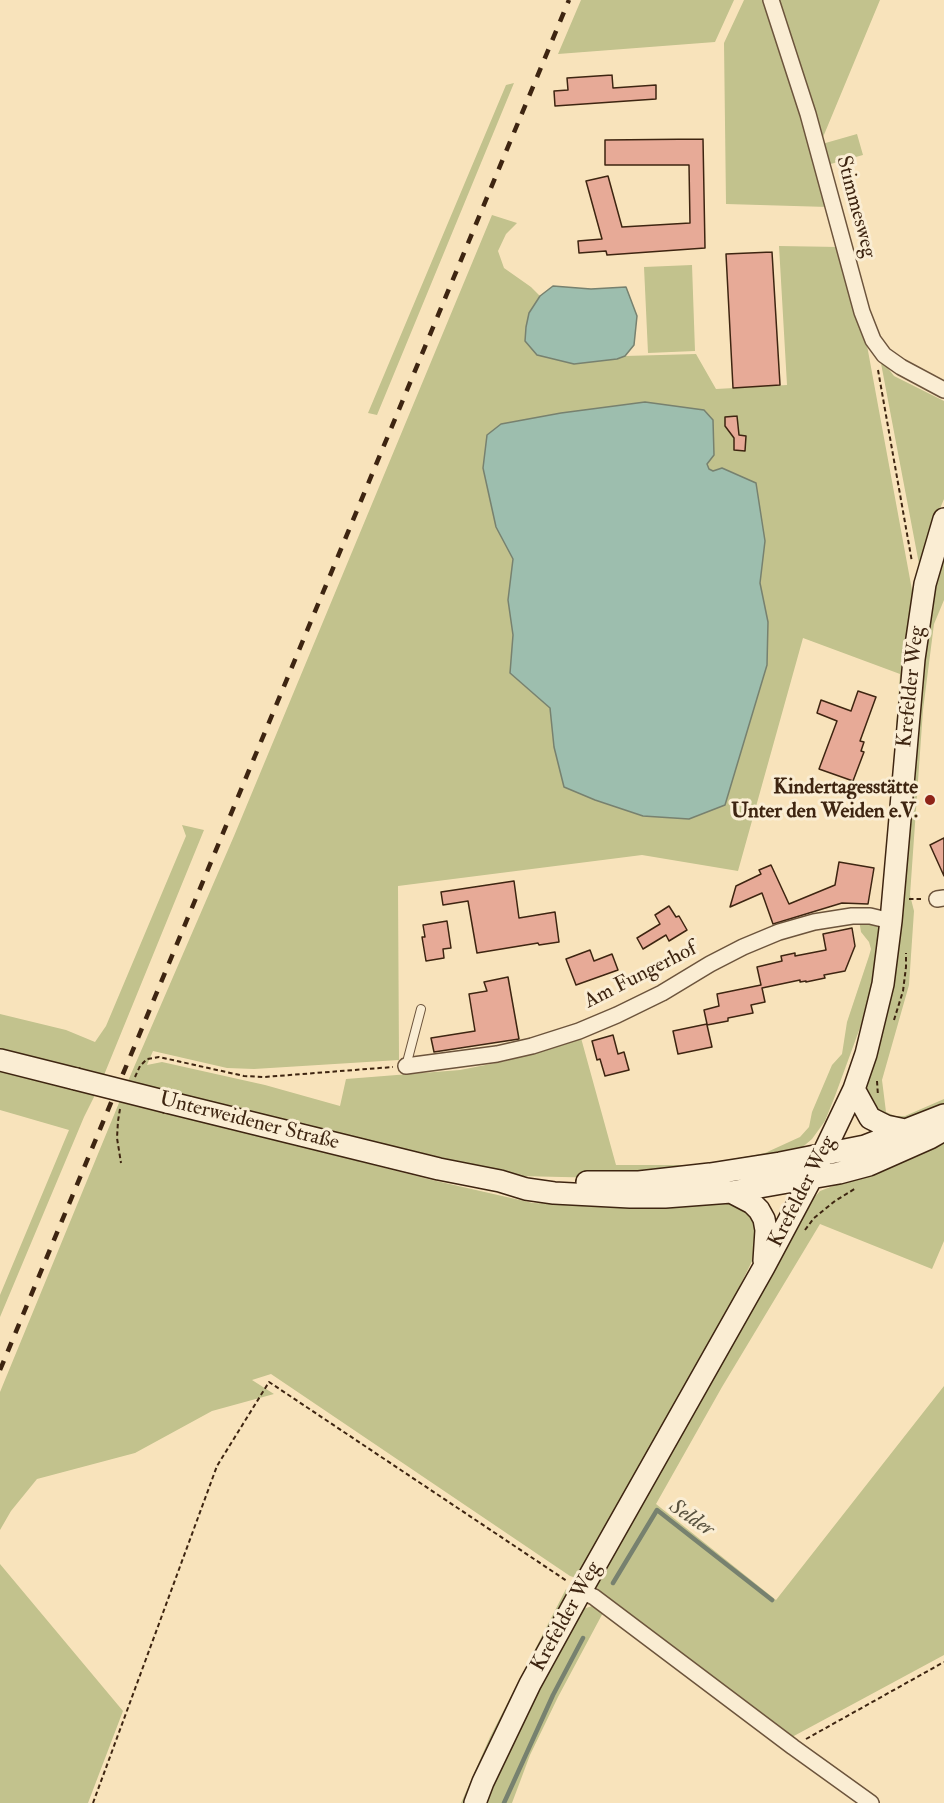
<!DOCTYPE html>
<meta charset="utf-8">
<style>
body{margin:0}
canvas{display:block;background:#f8e3bb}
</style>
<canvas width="944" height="1803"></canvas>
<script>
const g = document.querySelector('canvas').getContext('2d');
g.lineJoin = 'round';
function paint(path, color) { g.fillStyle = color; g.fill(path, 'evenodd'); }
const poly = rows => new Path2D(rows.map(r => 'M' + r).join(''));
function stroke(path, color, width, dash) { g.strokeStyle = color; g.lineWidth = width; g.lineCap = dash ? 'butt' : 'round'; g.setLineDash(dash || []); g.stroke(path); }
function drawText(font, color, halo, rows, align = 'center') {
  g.font = font + ' "IM FELL Double Pica",serif'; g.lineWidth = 6; g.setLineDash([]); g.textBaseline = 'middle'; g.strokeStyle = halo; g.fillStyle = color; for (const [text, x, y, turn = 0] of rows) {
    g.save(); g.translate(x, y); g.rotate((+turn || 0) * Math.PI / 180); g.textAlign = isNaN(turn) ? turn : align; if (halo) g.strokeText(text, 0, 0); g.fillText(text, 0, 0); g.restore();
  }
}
const green = poly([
 [581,0,734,0,715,42,558,54],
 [744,0,765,0,803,116,828,207,726,204,724,43],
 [776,0,880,0,821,142,796,53],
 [514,83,377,415,368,413,506,85],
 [857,134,863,155,827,165,822,144],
 [492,215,517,223,506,234,498,251,504,268,531,287,540,296,529,313,526,327,525,341,574,364,617,359,625,356,696,354,716,389,787,385,779,246,839,247,866,340,912,590,919,564,880,358,894,376,944,401,944,499,939,511,884,890,900,674,803,638,738,871,642,855,398,886,399,1060,254,1069,227,1068,153,1051,147,1065,162,1062,265,1085,340,1106,346,1079,460,1070,506,1061,581,1038,616,1165,695,1165,750,1156,765,1153,800,1137,809,1127,812,1112,832,1065,842,1054,847,1022,869,956,871,949,869,942,861,932,859,920,877,923,881,929,880,938,872,982,861,1025,835,1096,825,1121,812,1139,799,1150,767,1159,607,1178,517,1176,139,1084,131,1103,432,1180,533,1203,658,1207,730,1202,744,1208,759,1224,756,1253,716,1335,579,1579,570,1576,271,1374,252,1380,274,1394,212,1411,135,1453,37,1479,11,1511,0,1530,0,1392,128,1081,234,836],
 [645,402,707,465,709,469,713,471,765,541,760,583,768,622,738,758,725,805,643,816,595,800,564,787,554,747,550,708,510,673,513,635,508,600,513,559,501,424,561,413],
 [692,265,695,351,648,353,644,267],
 [944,544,944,600,934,624,923,710,910,895,914,911,909,985,882,1080,886,1112,895,1116,905,1116,944,1099,944,1110,904,1126,880,1122,863,1093,920,651],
 [182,825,204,830,104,1075,0,1049,0,1014,66,1030,95,1042,106,1026,186,836],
 [0,1070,95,1095,84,1117,0,1317,0,1295,69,1130,0,1110],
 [944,1136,944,1241,932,1269,820,1224,722,1387,656,1504,776,1600,944,1386,944,1655,792,1737,610,1602,599,1593,595,1581,705,1385,812,1200,820,1191,854,1178],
 [0,1564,123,1711,88,1803,0,1803],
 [566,1589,569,1595,467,1803,461,1803,490,1737],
 [592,1606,605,1609,558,1697,530,1755,512,1803,483,1803,500,1764,580,1610]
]);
const water = poly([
 [553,286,591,289,626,287,637,316,634,345,625,356,617,359,574,364,537,355,525,341,526,327,529,313,540,296,553,286],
 [645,402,704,410,713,420,714,455,707,464,709,469,713,471,722,468,756,483,765,541,760,583,768,622,767,665,725,805,689,819,643,816,595,800,564,787,554,747,550,708,510,673,513,635,508,600,513,559,496,527,483,468,487,435,501,424,561,413,645,402]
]);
const stream = poly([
 [613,1583,657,1510,772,1600],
 [504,1803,553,1695,583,1638]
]);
const building = poly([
 [612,75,613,88,656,85,656,99,555,106,554,91,568,90,567,78,612,75],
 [703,139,705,248,607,255,606,251,579,253,578,241,602,239,586,181,608,176,622,227,690,223,689,165,605,165,605,140,703,139],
 [772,252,780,385,733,388,726,254,772,252],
 [737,416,739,435,746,436,745,451,734,450,734,438,725,426,725,417,737,416],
 [858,691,876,697,860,741,864,742,861,751,864,752,853,781,819,769,837,721,817,713,821,700,851,711,858,691],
 [944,838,944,876,930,845,944,838],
 [839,862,874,868,868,904,842,903,773,924,762,893,730,907,736,886,761,874,759,870,771,865,789,904,835,885,839,862],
 [514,881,519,918,555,912,559,942,539,945,538,943,477,953,468,901,443,905,441,892,514,881],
 [669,906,676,917,679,916,687,930,669,941,666,935,643,949,637,938,660,924,655,915,669,906],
 [447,921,451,948,443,949,444,958,426,961,422,937,425,937,423,925,447,921],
 [852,928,855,946,845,971,824,975,825,978,806,982,806,981,800,982,800,980,762,988,765,1002,751,1005,753,1013,728,1018,728,1021,707,1025,712,1047,678,1054,673,1031,707,1024,704,1010,719,1006,717,994,761,985,757,967,782,961,781,956,795,953,795,956,826,950,823,934,852,928],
 [590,950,594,961,612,954,618,970,576,985,566,959,590,950],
 [508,977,519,1039,434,1052,431,1038,475,1031,469,994,487,991,484,982,508,977],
 [613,1035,618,1054,624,1052,629,1070,605,1076,600,1059,597,1060,592,1041,613,1035]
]);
const path = poly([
 [878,370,912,562],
 [909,899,922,899],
 [894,1020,903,991,906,967,906,953],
 [135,1077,140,1066,147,1059,159,1057,244,1076,264,1077,393,1067],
 [877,1081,878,1096],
 [120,1109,118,1121,117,1138,121,1163],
 [805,1230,814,1218,835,1201,856,1188],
 [806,1739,944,1662],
 [93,1803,217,1466,269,1382,567,1581]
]);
const lane = poly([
 [406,1066,421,1009]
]);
const street = poly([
 [771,0,808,114,862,312,873,340,884,355,901,367,944,390],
 [937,899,944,898],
 [406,1066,497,1054,532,1046,579,1031,617,1015,662,993,710,964,743,947,779,932,814,922,852,916,870,916,891,921],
 [581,1591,594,1597,793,1747,871,1803]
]);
const secondary = poly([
 [0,1060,76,1079],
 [854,1089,870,1118,886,1126,905,1130],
 [167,1102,439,1169,500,1181,526,1189,554,1193,630,1197,665,1197,731,1192,839,1173,869,1165,930,1138,944,1130],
 [587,1182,639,1182,710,1174,780,1163,865,1146,944,1115],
 [731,1192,752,1203,759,1210,764,1219,766,1230,764,1261],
 [475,1803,483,1782,530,1684,581,1591,764,1267,812,1177,854,1089,866,1054,883,984,891,921,914,659,925,584,944,519]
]);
const rail = poly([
 [0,1370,569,0]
]);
const secondaryBridge = poly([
 [76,1079,167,1102]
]);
const markers = [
 [930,800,6,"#8f2418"]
];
const streetNames = [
 ["Stimmesweg",855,207,75],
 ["Krefelder Weg",912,687,-84],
 ["Am Fungerhof",641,976,-27],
 ["Unterweidener Straße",249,1122,14],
 ["Krefelder Weg",803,1192,-63],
 ["Krefelder Weg",567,1617,-61]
];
const poiNames = [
 ["Kindertagesstätte",918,788],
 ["Unter den Weiden e.V.",918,812]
];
const waterNames = [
 ["Selder",691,1519,34]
];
paint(green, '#c2c28d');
paint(water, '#9dbeae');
stroke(water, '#77816f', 1.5);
stroke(stream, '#77816f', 4.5);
paint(building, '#e7aa97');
stroke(building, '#3e2511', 1.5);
stroke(lane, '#6c543c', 10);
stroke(street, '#6c543c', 18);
stroke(secondary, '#3e2511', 24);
stroke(path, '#3e2511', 2, [4.5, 3]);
stroke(lane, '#faedd3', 8);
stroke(street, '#faedd3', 15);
stroke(secondary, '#faedd3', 21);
stroke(rail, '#3e2511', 4.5, [10, 10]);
stroke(secondaryBridge, '#3e2511', 24, []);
stroke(secondaryBridge, '#faedd3', 21);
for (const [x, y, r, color] of markers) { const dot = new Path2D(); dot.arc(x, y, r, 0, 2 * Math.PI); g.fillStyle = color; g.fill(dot); stroke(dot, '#faedd3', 2); }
drawText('21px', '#3e2511', '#faedd3', streetNames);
drawText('bold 21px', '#3e2511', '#faedd3', poiNames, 'right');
drawText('italic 22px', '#5a5340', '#faedd3', waterNames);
</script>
